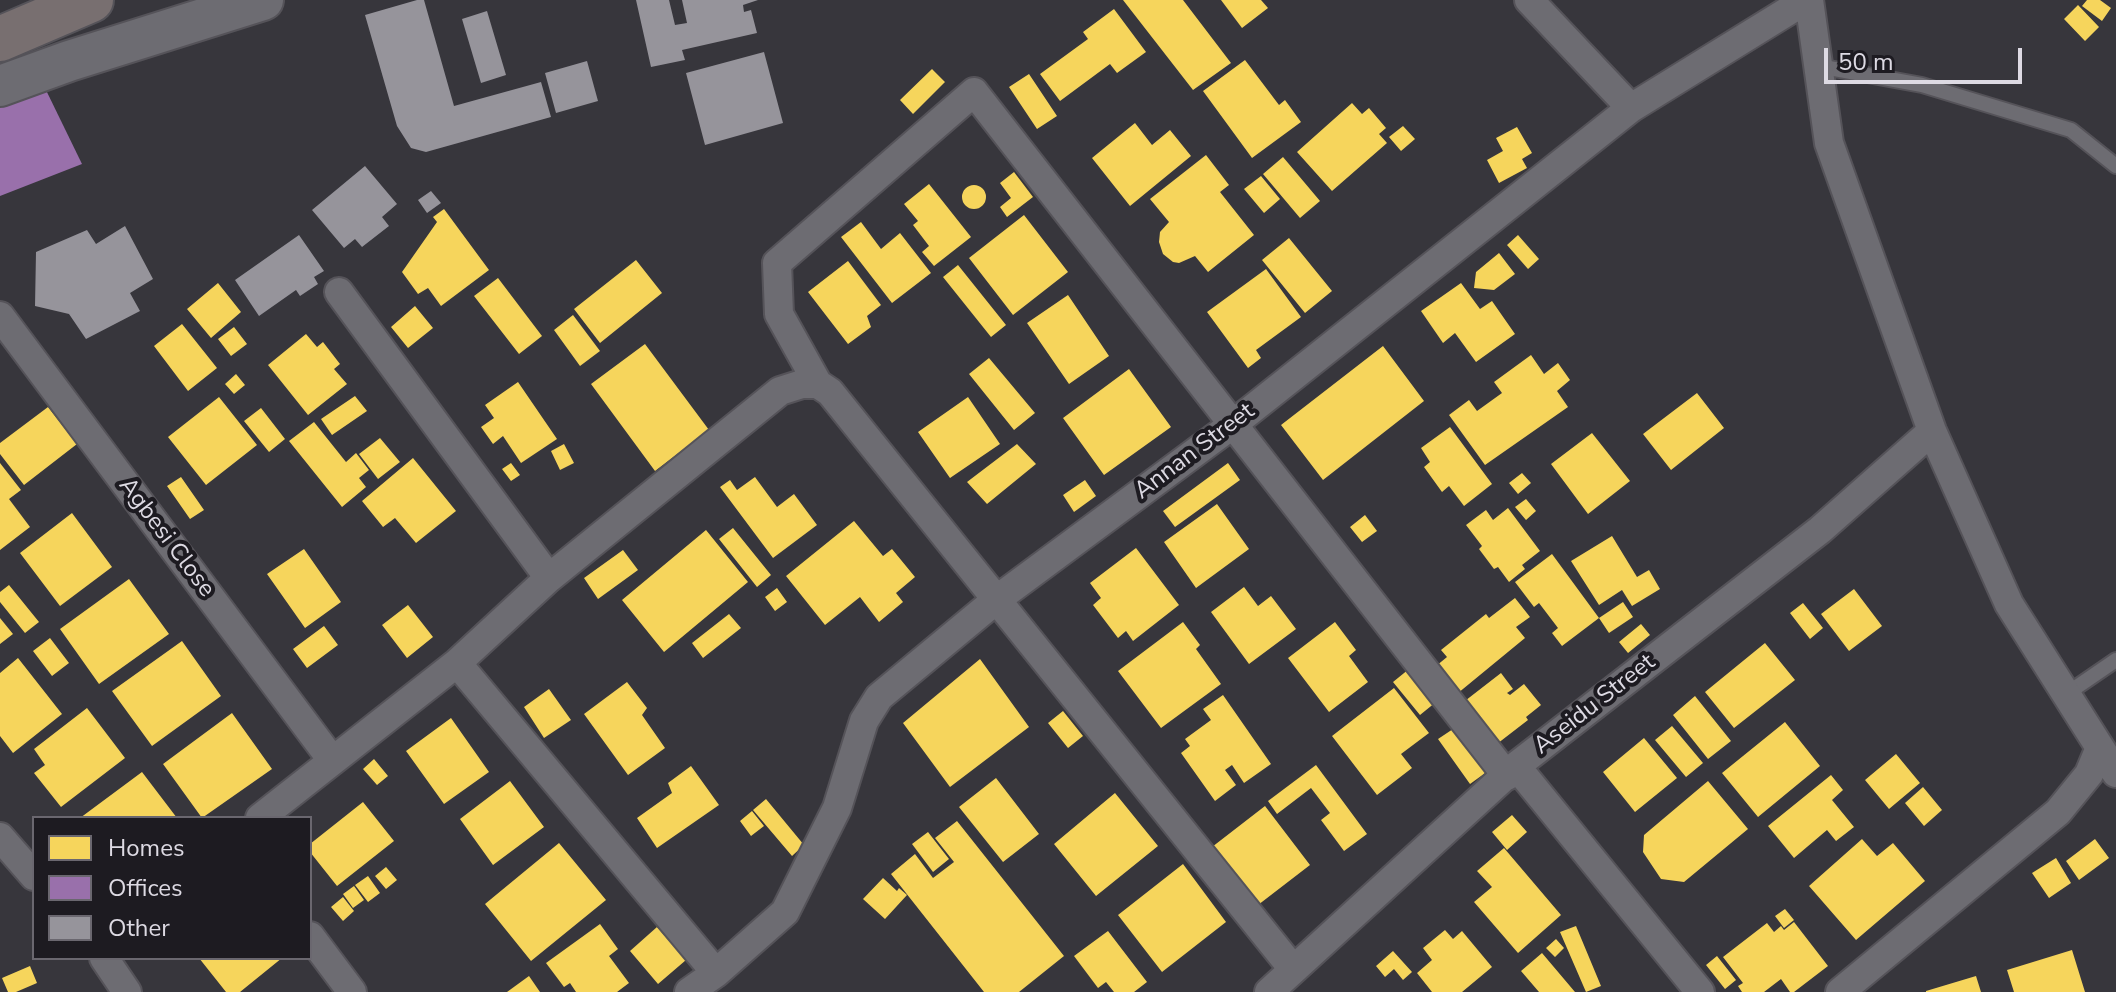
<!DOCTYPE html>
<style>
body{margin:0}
#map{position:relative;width:2116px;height:992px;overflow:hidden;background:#37363c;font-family:"Nunito Sans",sans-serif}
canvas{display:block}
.legend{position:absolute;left:32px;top:816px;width:280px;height:144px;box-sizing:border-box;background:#1d1b21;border:2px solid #6a676f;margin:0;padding:10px 14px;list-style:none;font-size:24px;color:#dddae3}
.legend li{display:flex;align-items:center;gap:16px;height:40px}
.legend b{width:40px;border:2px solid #6a676f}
.scale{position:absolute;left:1824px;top:48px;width:198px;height:36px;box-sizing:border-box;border:4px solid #dddae3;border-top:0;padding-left:10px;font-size:24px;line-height:28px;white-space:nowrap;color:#dddae3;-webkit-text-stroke:6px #1d1b21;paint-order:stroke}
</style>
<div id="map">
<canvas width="2116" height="992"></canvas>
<ul class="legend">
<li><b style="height:22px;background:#f6d55c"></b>Homes</li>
<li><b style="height:22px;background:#9970ab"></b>Offices</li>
<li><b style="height:22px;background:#96949b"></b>Other</li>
</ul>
<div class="scale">50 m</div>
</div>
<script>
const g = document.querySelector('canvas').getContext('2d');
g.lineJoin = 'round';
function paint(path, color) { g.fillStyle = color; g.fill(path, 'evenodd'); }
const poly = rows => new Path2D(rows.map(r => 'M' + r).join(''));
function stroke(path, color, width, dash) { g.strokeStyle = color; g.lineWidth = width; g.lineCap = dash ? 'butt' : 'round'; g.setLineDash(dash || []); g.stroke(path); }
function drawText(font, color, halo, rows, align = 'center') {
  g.font = font + ' "Nunito Sans",sans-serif'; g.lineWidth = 8; g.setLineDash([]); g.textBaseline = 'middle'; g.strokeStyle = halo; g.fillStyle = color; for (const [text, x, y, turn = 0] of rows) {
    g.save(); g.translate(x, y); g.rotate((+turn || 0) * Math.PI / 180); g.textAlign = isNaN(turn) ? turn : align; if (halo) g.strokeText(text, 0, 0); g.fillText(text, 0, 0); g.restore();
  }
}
const homes = poly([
 [1123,0,1183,0,1231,63,1193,90],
 [1221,0,1261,0,1268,8,1242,28],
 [2087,0,2100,0,2111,8,2102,21,2082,6],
 [2078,5,2099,27,2085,41,2064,19],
 [1114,9,1146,52,1117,73,1110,64,1060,101,1040,74,1088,39,1083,32],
 [1245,60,1279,105,1285,100,1301,122,1252,158,1203,91],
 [932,69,945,82,913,114,900,100],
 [1029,74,1057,116,1037,129,1009,87],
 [1352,103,1362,114,1369,108,1386,128,1379,134,1387,143,1332,191,1297,152],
 [1135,123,1152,145,1170,130,1191,156,1130,206,1092,158],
 [1403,126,1415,139,1401,151,1389,137],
 [1517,127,1532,153,1522,159,1527,168,1499,183,1487,160,1503,151,1496,138],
 [1206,155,1229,185,1220,192,1254,235,1208,272,1195,256,1179,263,1173,262,1163,254,1159,242,1160,232,1169,222,1150,199],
 [1283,157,1320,201,1300,218,1263,174],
 [1014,172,1033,197,1007,217,1000,207,1011,198,1000,183],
 [1261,176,1280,199,1264,213,1244,189],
 [929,184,971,237,934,266,922,252,929,246,913,225,918,221,904,204],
 '962 197a12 12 0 1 1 24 0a12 12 0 1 1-24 0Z',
 [444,209,489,270,441,306,428,288,418,294,402,272,437,222,433,217],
 [1024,215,1068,272,1013,315,969,258],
 [861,222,881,249,900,233,931,273,892,303,841,237],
 [1518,235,1539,259,1528,269,1507,245],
 [1289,238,1332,291,1305,313,1262,260],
 [1499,253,1515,274,1494,290,1474,288,1476,272],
 [636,260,662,293,600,343,574,309],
 [848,261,881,305,867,316,871,327,848,344,808,292],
 [958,265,1006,325,991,337,943,277],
 [1266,269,1301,317,1256,350,1261,358,1248,368,1207,312],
 [498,278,542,336,519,354,474,296],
 [218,283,241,312,211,338,187,309],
 [1461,283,1480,309,1492,301,1515,334,1476,362,1455,333,1443,343,1421,311],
 [1068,295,1109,356,1069,384,1027,323],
 [415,306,433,328,408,348,391,327],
 [573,315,600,351,580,366,554,330],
 [182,324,217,368,188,391,154,346],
 [234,327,247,344,231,356,218,339],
 [306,334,317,347,323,342,340,364,334,369,347,384,308,415,268,365],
 [645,344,709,430,655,471,591,384],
 [1383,346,1424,401,1323,480,1281,425],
 [1531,355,1544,374,1558,363,1570,380,1557,391,1568,407,1485,465,1449,415,1469,400,1477,411,1502,393,1494,382],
 [989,358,1035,413,1014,430,969,374],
 [1129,369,1171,427,1104,475,1063,418],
 [236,374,245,385,234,394,225,384],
 [518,382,557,439,521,463,503,436,493,444,481,427,494,418,485,405],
 [1697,393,1724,428,1671,470,1643,434],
 [355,396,367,411,332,435,321,419],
 [219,397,257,445,206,485,168,437],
 [968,397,1000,444,950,478,918,432],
 [48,407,77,444,24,485,0,454,0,443],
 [261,408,285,439,269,452,244,421],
 [314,422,346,462,356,453,369,470,359,478,366,487,342,507,289,441],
 [1450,427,1492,484,1464,506,1449,486,1442,492,1424,467,1430,462,1421,448],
 [1592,433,1630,481,1588,514,1551,464],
 [380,438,400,462,378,479,359,454],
 [564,444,574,463,560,470,551,451],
 [1017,444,1036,464,987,504,967,482],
 [413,458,456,511,416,543,395,518,383,527,362,501],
 [0,463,21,490,9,499,30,527,0,550],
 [511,463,520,475,511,481,502,469],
 [1228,463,1240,480,1175,527,1163,511],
 [1522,473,1531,483,1518,494,1509,483],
 [181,477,204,510,190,519,167,486],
 [755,477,777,507,794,494,817,525,773,558,720,487,730,480,737,490],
 [1085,480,1096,496,1074,512,1063,495],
 [1526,499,1536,511,1526,520,1515,507],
 [1217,504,1249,549,1196,588,1164,542],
 [1508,508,1540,551,1522,565,1525,569,1509,582,1498,567,1494,569,1479,549,1482,546,1466,525,1486,510,1493,520],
 [72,513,112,567,60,606,20,553],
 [1365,515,1377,531,1362,542,1350,527],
 [854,521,883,556,892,549,915,577,896,593,903,602,879,622,860,597,825,625,786,576],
 [733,528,771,575,757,587,719,539],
 [706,530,748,582,664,652,622,600],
 [1612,536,1637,577,1649,570,1660,589,1632,606,1622,590,1599,605,1571,561],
 [1136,548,1179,605,1133,641,1126,631,1118,638,1093,605,1101,598,1090,583],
 [304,549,341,602,305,628,267,574],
 [623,550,638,570,598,599,584,578],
 [1552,554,1599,618,1562,646,1552,633,1558,628,1539,603,1534,607,1515,582],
 [129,579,169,634,99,684,60,629],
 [9,585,39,622,25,633,0,602,0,592],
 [1244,587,1258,606,1271,596,1296,629,1249,664,1211,612],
 [777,588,787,602,775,611,765,597],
 [1854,589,1882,626,1849,651,1821,614],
 [1515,598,1530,617,1516,627,1525,638,1452,698,1430,671,1447,657,1441,650,1486,614,1489,618],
 [1623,602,1633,617,1609,633,1599,618],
 [1803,603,1823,628,1810,639,1790,613],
 [408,605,433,637,407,658,382,625],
 [729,614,741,628,703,658,692,643],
 [0,618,13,634,0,644],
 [1183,622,1200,645,1196,649,1221,684,1161,728,1118,671],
 [1335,622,1356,650,1349,656,1368,682,1329,712,1288,658],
 [1641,624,1650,635,1628,653,1619,642],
 [324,626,338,645,307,668,293,649],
 [50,638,69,663,52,676,33,651],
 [182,641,221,696,152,746,112,691],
 [1765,643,1795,680,1734,728,1705,692],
 [18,658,62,714,13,753,0,736,0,673],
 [980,659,1029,727,950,787,903,723],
 [1409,669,1436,702,1420,715,1393,682],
 [1501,673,1513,689,1507,693,1510,695,1524,684,1541,705,1526,717,1528,720,1493,747,1461,704],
 [627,682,647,708,642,715,665,748,628,775,584,714],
 [1394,688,1429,733,1401,754,1412,768,1377,795,1332,736],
 [549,689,571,720,544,738,524,707],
 [1223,695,1271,764,1244,783,1232,765,1225,770,1236,785,1215,801,1181,753,1190,746,1185,739,1211,720,1203,709],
 [1695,696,1731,741,1708,759,1673,715],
 [87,708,125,758,61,807,34,773,45,765,34,749],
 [1063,711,1083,736,1068,748,1048,723],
 [232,713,272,769,202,818,163,764],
 [451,718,489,772,444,804,406,751],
 [1785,722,1820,766,1758,817,1722,773],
 [1672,726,1703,763,1686,777,1655,740],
 [1456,727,1488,771,1470,784,1438,739],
 [1644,738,1677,778,1635,812,1603,772],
 [1896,754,1920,783,1889,809,1865,780],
 [374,759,388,776,377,785,363,769],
 [1316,765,1367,834,1344,851,1321,820,1330,813,1311,788,1277,814,1268,801],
 [691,766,719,805,657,848,637,818,672,793,668,783],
 [142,772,177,818,80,818],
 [1831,775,1843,790,1832,800,1854,827,1836,841,1827,830,1794,858,1768,826],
 [996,778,1039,834,1003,862,959,807],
 [510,781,544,827,493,865,460,819],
 [1708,781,1748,829,1684,882,1661,879,1643,852,1644,835],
 [1923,787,1942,810,1924,826,1905,803],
 [1115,793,1158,846,1096,896,1054,844],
 [766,799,804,845,792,856,753,810],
 [363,802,394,841,337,886,310,852,310,844],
 [1265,806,1310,865,1258,905,1212,847],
 [752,811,764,826,751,836,740,821],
 [1512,815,1527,832,1507,850,1492,832],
 [957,821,1064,956,1019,992,984,992,891,874,915,854,933,878,954,862,935,838],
 [928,832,949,859,933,872,912,844],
 [1862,839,1877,856,1893,843,1925,881,1856,940,1809,886],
 [2095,839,2109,858,2079,880,2066,861],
 [559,843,606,900,531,961,485,904],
 [1504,848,1561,915,1518,953,1474,902,1492,887,1477,871],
 [2056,858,2071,883,2049,898,2032,873],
 [1183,864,1226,922,1162,972,1118,915],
 [386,867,397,880,386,889,375,876],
 [368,876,380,893,368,902,355,885],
 [883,878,897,891,899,888,907,895,885,919,863,899],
 [354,886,364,900,353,908,343,894],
 [343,897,354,911,343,921,331,907],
 [1785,909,1794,920,1784,928,1775,916],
 [1794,922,1828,966,1794,992,1790,992,1781,979,1764,992,1742,992,1738,986,1743,983,1723,957,1767,923,1774,932,1781,926,1784,930],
 [600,924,618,949,609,956,629,983,617,992,576,992,570,983,564,987,546,963],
 [1576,926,1601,986,1586,992,1560,932],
 [657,927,686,960,658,984,630,951],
 [1445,930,1453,939,1462,931,1492,967,1462,992,1432,992,1417,973,1432,960,1423,948],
 [1108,931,1147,982,1134,992,1114,992,1106,982,1098,988,1074,956],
 [1556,939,1564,948,1555,957,1546,948],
 [2072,950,2085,992,2014,992,2007,970],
 [1393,951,1412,972,1403,980,1394,969,1385,977,1376,966],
 [1542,953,1575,992,1539,992,1521,971],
 [1717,956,1736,980,1725,989,1706,965],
 [199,958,282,958,240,992,226,992],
 [30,966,37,983,16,992,8,992,2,978],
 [529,976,540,992,507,992],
 [1976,976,1981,992,1926,992,1926,991]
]);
const offices = poly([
 [44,86,82,164,0,196,0,102]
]);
const building = poly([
 [417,0,424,0,454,106,541,82,551,117,426,152,411,148,397,126,365,15],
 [636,0,669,0,675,25,687,23,682,0,758,0,743,5,744,12,751,10,757,33,682,50,685,60,651,67],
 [487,11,506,75,481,83,462,19],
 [764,52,783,123,705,145,686,73],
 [587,61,598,101,556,113,545,73],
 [365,166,397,204,382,217,389,226,362,247,355,239,344,248,312,210],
 [431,191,441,203,427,213,418,200],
 [125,226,153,279,130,293,140,311,86,339,69,314,35,306,36,252,87,230,96,244],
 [299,235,324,271,314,277,318,284,300,296,296,290,259,316,235,280]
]);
const lane = poly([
 [1818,66,1922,85,2071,130,2116,166],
 [2065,695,2116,660]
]);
const street = poly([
 [1529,0,1631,108],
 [1809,0,1829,143,1932,431,2009,604,2116,773],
 [339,292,549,578],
 [0,316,332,760],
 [457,663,716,973],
 [1516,766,1700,992],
 [260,818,457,663,549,578,780,391,802,384,818,384],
 [0,837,34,876],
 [310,936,352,992],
 [104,958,127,992],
 [1293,969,830,392,818,384,779,314,777,263,974,92,1507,776],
 [689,992,716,973,785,912,837,808,864,721,879,697,996,600,1232,425,1631,108,1806,0],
 [1269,992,1516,766,1820,530,1932,431],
 [1840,992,2058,812,2089,774,2099,750]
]);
const secondary = poly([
 [0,86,69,61,263,0]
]);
const highway = poly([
 [0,39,91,0]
]);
const streetNames = [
 ["Annan Street",1195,452,-37],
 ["Agbesi Close",166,538,53],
 ["Aseidu Street",1595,705,-38]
];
paint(homes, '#f6d55c');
paint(offices, '#9970ab');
paint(building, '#96949b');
stroke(lane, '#555359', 18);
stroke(street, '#555359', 32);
stroke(secondary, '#555359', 44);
stroke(highway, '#555359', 48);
stroke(lane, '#6d6c72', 14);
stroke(street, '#6d6c72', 28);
stroke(secondary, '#6d6c72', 40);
stroke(highway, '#786f70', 44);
drawText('24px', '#dddae3', '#1d1b21', streetNames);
</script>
